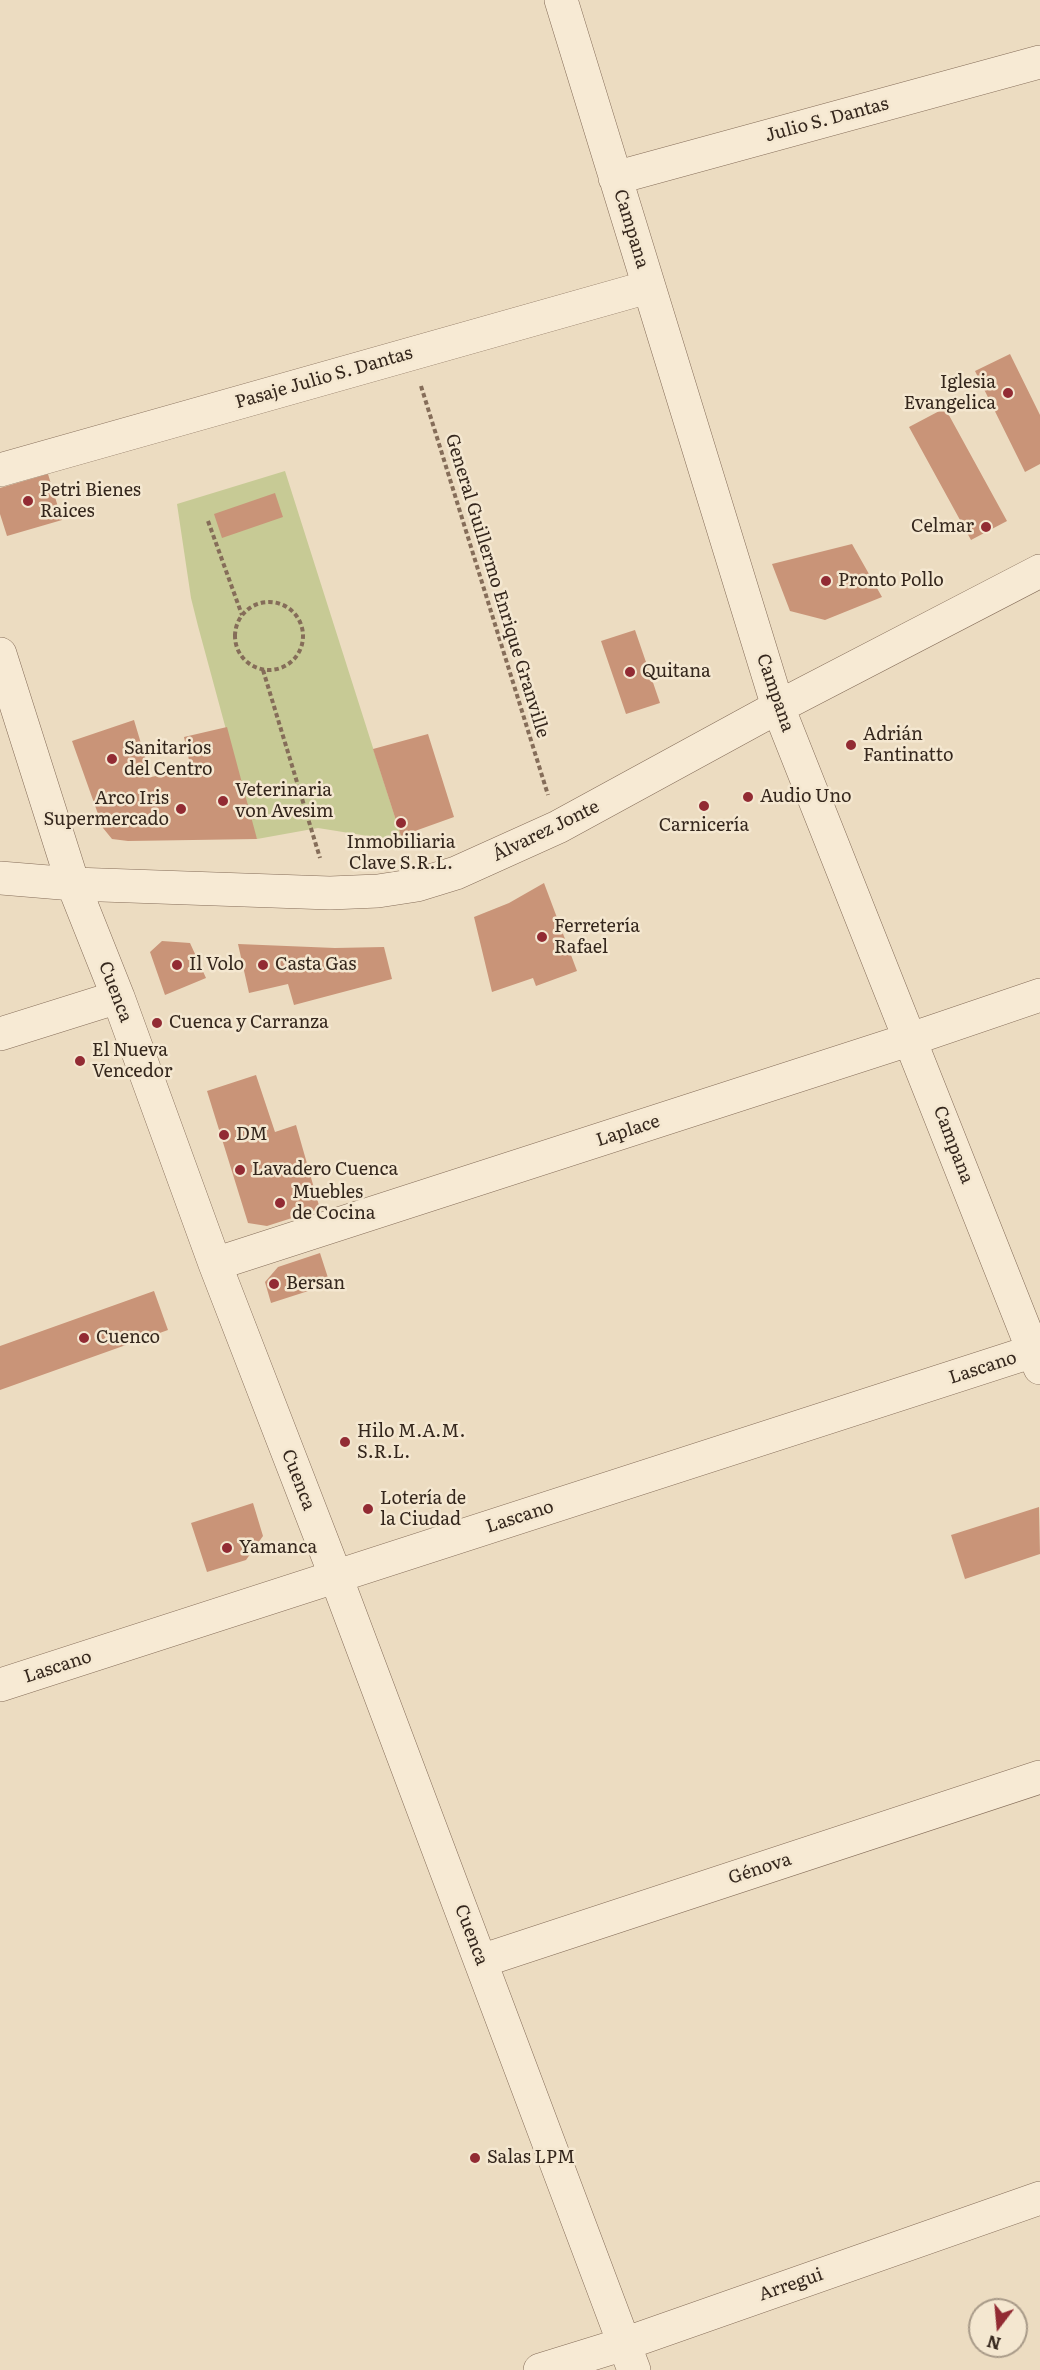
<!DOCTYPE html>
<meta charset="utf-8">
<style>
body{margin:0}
#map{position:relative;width:1040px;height:2370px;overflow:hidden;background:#ecdcc1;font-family:Literata,serif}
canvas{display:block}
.north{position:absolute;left:968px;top:2298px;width:60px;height:60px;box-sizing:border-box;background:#f4e7d0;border:2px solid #a89a88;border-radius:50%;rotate:196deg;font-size:16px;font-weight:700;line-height:24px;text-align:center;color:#35271d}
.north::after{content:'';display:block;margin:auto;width:21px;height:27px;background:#922b33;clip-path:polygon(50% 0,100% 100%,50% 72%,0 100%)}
</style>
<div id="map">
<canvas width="1040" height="2370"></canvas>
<div class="north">N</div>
</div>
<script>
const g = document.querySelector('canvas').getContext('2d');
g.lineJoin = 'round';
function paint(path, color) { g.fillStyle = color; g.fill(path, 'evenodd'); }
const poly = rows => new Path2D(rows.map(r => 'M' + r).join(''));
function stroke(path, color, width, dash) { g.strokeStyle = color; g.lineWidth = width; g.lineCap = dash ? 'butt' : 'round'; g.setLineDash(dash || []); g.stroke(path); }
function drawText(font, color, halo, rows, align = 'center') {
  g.font = font + ' Literata,serif'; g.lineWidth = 5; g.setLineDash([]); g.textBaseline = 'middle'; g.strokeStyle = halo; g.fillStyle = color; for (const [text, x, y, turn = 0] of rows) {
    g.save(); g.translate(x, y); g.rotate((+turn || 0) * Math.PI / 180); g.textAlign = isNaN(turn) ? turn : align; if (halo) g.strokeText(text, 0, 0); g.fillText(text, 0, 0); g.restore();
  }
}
const green = poly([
 [285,471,401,836,393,840,318,828,257,839,254,833,198,626,191,598,177,504]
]);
const building = poly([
 [1010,354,1040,415,1040,464,1025,472,975,371],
 [945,408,1007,521,971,540,909,427],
 [48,474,62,520,7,536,0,514,0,488],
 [275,493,283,517,222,538,214,514],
 [852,544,882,597,825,620,790,611,772,564],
 [635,630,660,703,626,714,601,641],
 [134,720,151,777,191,769,184,737,227,727,257,839,128,841,112,839,103,828,72,741],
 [428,734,454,817,401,836,373,749],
 [544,883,577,971,536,986,533,978,492,992,474,917,509,903],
 [162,941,190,943,206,978,165,995,150,952],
 [238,944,335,948,384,947,392,979,294,1005,288,984,249,993],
 [256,1075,275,1132,296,1125,320,1209,267,1226,248,1223,207,1091],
 [320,1253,330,1284,271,1303,265,1282,278,1267],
 [154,1291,168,1330,0,1390,0,1346],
 [253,1503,263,1536,246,1560,207,1572,191,1523],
 [1039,1507,1040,1554,965,1579,951,1535]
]);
const path = poly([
 [421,386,548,795],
 [208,521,242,615],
 '235 636a34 34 0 1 1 68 0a34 34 0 1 1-68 0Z',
 [263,670,320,858]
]);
const minor = poly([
 [561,0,778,707,1040,1368],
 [615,178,1040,62],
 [0,470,648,287],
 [0,654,73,884,118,997,215,1264,336,1577,634,2370],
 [0,878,73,884,330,893,378,891,417,885,456,873,558,827,778,707,1040,571],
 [0,1034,118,997],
 [215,1264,911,1039,1040,995],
 [0,1685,1040,1349],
 [481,1961,1040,1777],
 [540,2370,624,2344,1040,2198]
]);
const markers = [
 [1008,393,6,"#922b33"],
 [28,501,6,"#922b33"],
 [986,527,6,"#922b33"],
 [826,581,6,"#922b33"],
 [630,672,6,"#922b33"],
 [851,745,6,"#922b33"],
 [112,759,6,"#922b33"],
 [748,797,6,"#922b33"],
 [223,801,6,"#922b33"],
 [704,806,6,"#922b33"],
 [181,809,6,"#922b33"],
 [401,823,6,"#922b33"],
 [542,937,6,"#922b33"],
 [177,965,6,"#922b33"],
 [263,965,6,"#922b33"],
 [157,1023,6,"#922b33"],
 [80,1061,6,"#922b33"],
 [224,1135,6,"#922b33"],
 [240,1170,6,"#922b33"],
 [280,1203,6,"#922b33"],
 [274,1284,6,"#922b33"],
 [84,1338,6,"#922b33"],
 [345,1442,6,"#922b33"],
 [368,1509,6,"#922b33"],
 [227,1548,6,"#922b33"],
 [475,2158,6,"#922b33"]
];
const streetNames = [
 ["Julio S. Dantas",827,120,-15],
 ["Campana",631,229,73],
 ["Pasaje Julio S. Dantas",324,378,-16],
 ["General Guillermo Enrique Granville",497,586,73],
 ["Campana",775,693,71],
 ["Álvarez Jonte",546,831,-26],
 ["Cuenca",115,992,69],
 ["Laplace",628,1131,-18],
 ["Campana",953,1145,69],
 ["Lascano",983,1368,-18],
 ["Cuenca",298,1480,69],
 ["Lascano",520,1517,-18],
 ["Lascano",58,1667,-18],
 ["Génova",760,1869,-18],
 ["Cuenca",471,1935,69],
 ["Arregui",791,2285,-19]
];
const poiNames = [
 ["Iglesia",996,383,"right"],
 ["Evangelica",996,404,"right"],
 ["Petri Bienes",40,491],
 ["Raices",40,512],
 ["Celmar",974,527,"right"],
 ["Pronto Pollo",838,581],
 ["Quitana",642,672],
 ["Adrián",863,735],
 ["Fantinatto",863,756],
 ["Sanitarios",124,749],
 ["del Centro",124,770],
 ["Veterinaria",235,791],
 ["von Avesim",235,812],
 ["Audio Uno",760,797],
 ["Arco Iris",169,799,"right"],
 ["Supermercado",169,820,"right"],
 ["Carnicería",704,826,"center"],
 ["Inmobiliaria",401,843,"center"],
 ["Clave S.R.L.",401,864,"center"],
 ["Ferretería",554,927],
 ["Rafael",554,948],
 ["Il Volo",189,965],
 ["Casta Gas",275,965],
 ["Cuenca y Carranza",169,1023],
 ["El Nueva",92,1051],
 ["Vencedor",92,1072],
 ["DM",236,1135],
 ["Lavadero Cuenca",252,1170],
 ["Muebles",292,1193],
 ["de Cocina",292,1214],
 ["Bersan",286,1284],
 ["Cuenco",96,1338],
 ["Hilo M.A.M.",357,1432],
 ["S.R.L.",357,1453],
 ["Lotería de",380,1499],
 ["la Ciudad",380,1520],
 ["Yamanca",239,1548],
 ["Salas LPM",487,2158]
];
paint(green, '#c7ca95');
paint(building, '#c99478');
stroke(minor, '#856d59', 34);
stroke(path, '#856d59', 4, [4.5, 3]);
stroke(minor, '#f7ead4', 33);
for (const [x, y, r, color] of markers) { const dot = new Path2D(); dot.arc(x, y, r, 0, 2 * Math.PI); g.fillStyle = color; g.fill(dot); stroke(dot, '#f4e7d0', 2); }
drawText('18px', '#35271d', '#f4e7d0', streetNames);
drawText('18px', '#35271d', '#f4e7d0', poiNames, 'left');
</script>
